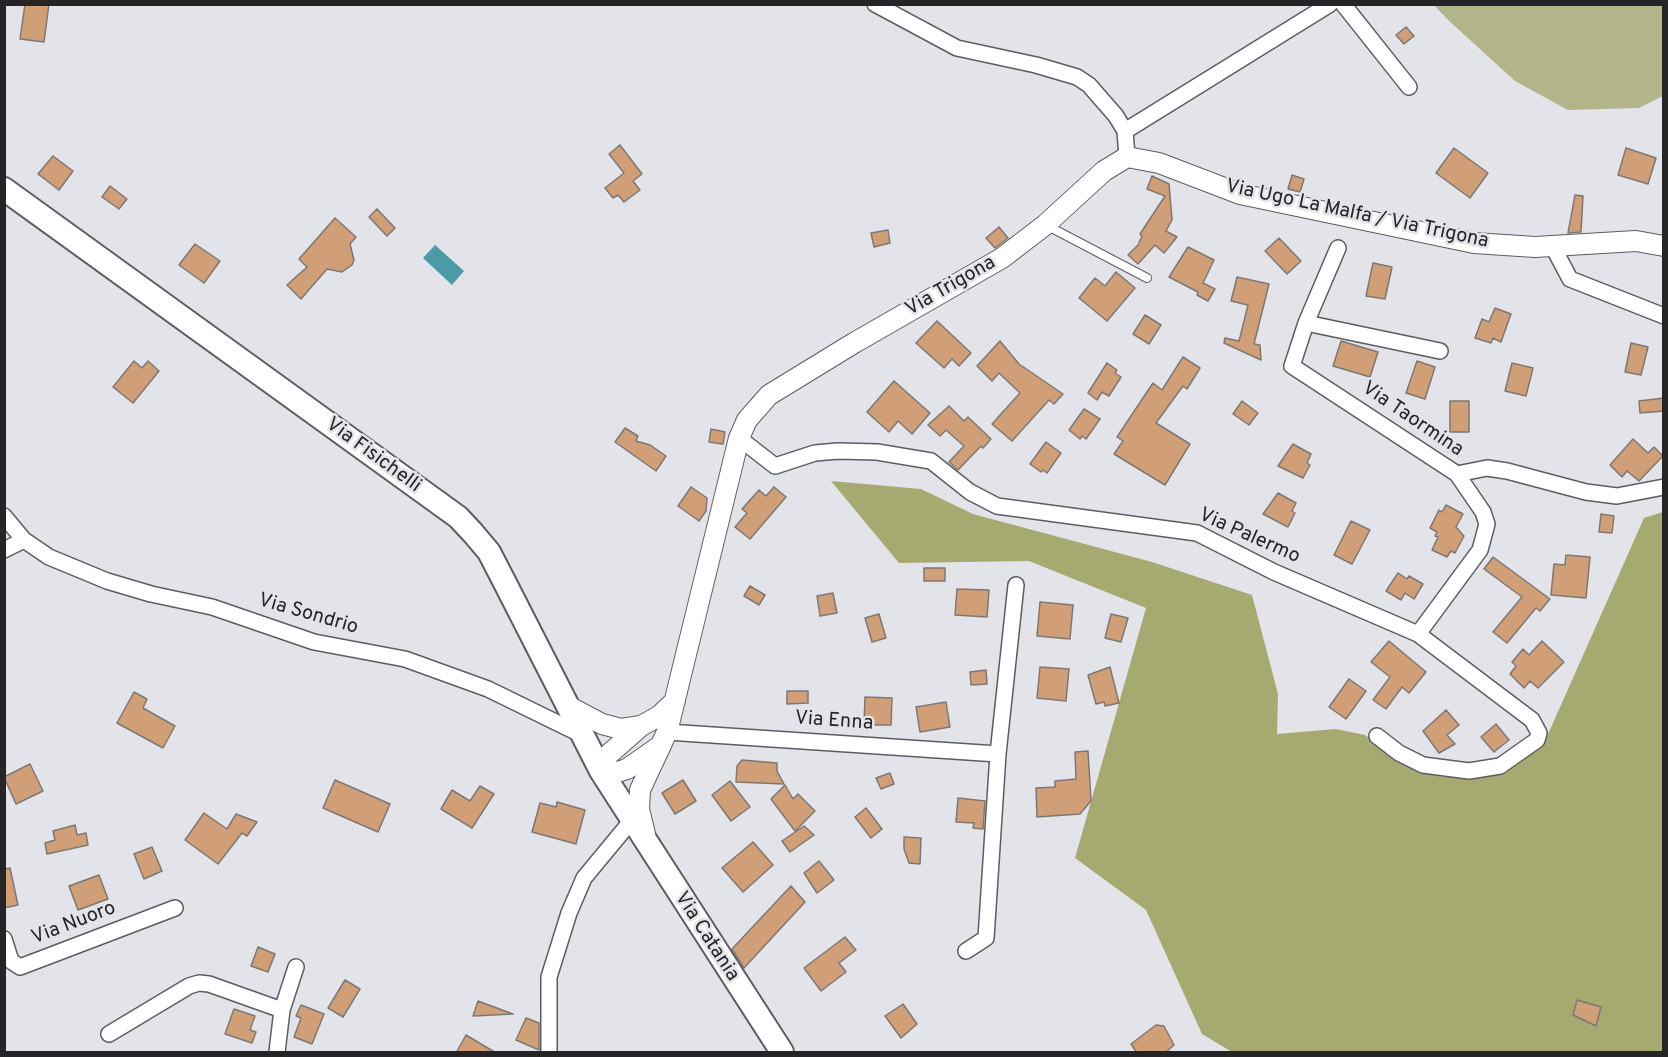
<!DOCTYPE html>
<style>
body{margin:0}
#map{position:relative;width:1668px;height:1057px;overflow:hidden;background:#e3e3ea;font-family:Overpass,sans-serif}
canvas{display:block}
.frame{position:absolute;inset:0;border:6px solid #252527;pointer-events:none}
</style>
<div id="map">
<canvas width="1668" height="1057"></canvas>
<div class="frame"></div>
</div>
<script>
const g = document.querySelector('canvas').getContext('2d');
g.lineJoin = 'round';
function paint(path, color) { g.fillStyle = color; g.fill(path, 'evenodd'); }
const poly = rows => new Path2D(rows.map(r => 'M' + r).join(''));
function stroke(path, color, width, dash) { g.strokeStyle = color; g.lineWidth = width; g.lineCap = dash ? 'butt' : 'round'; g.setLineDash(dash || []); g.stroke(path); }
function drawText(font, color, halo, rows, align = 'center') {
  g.font = font + ' Overpass,sans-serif'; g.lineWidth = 5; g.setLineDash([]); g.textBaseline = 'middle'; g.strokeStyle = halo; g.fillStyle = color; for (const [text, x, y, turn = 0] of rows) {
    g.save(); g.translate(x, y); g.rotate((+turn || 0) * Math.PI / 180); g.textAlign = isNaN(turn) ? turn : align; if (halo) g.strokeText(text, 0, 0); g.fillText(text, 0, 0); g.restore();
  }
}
const green = poly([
 [1434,5,1663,5,1663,96,1639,108,1568,110,1515,81,1447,19]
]);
const forest = poly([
 [831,481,921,489,973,514,1152,562,1252,595,1278,694,1277,734,1336,729,1365,735,1396,758,1443,777,1469,776,1501,770,1545,741,1644,518,1663,512,1663,1052,1232,1052,1202,1034,1146,910,1075,858,1146,608,1029,561,899,563]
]);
const water = poly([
 [435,245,464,271,452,285,423,258]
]);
const building = poly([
 [25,4,49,4,44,42,20,39,25,4],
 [1406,27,1414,36,1404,44,1396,35,1406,27],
 [620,145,642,174,633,181,640,190,624,202,618,195,613,198,605,188,624,173,609,154,620,145],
 [1454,148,1488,173,1470,198,1436,173,1454,148],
 [1626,148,1656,158,1648,184,1618,175,1626,148],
 [53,156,73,171,59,190,38,174,53,156],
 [1292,175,1304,179,1300,192,1288,189,1292,175],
 [1152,176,1169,184,1172,220,1166,231,1177,237,1164,253,1155,245,1138,264,1128,255,1138,245,1142,236,1140,234,1165,196,1147,189,1152,176],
 [110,186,127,199,119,209,102,197,110,186],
 [1575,195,1583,196,1581,232,1568,233,1575,195],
 [377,209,395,228,387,236,369,217,377,209],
 [335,218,356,237,350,244,354,260,352,265,342,272,327,269,301,299,287,285,307,267,299,259,335,218],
 [999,227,1008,238,995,248,986,238,999,227],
 [888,230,890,243,874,247,871,233,888,230],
 [1279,238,1301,261,1287,274,1265,251,1279,238],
 [195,244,220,261,204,283,179,265,195,244],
 [1188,247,1214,260,1203,283,1215,289,1208,301,1197,295,1198,292,1169,277,1188,247],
 [1373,263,1392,267,1385,299,1366,296,1373,263],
 [1116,272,1135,288,1107,321,1079,298,1095,278,1105,286,1116,272],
 [1237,277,1269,284,1254,344,1260,345,1261,360,1224,343,1225,338,1239,341,1248,305,1231,301,1237,277],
 [1495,308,1511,314,1501,342,1493,338,1491,343,1475,338,1482,319,1489,322,1495,308],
 [1145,315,1161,325,1149,344,1133,334,1145,315],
 [937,321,971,353,959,366,952,359,944,368,916,343,937,321],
 [1000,341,1019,364,1063,394,1054,404,1049,400,1012,441,992,424,1020,393,999,373,992,381,977,366,1000,341],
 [1341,341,1378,352,1370,377,1333,366,1341,341],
 [1631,343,1648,347,1641,375,1625,372,1631,343],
 [1183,357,1200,368,1187,389,1183,386,1156,423,1190,444,1165,485,1114,454,1123,441,1117,437,1153,383,1162,390,1183,357],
 [134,361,142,368,148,361,159,371,133,403,113,387,134,361],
 [1417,361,1435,367,1425,399,1406,393,1417,361],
 [1107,363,1117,370,1115,373,1121,377,1109,396,1102,392,1097,400,1088,393,1107,363],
 [1512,363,1533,368,1526,396,1505,391,1512,363],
 [894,381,930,413,912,434,898,421,889,432,867,412,894,381],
 [1664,398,1664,411,1640,413,1639,401,1664,398],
 [1242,401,1258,413,1249,425,1233,414,1242,401],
 [1450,401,1469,401,1469,432,1450,432,1450,401],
 [949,406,964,421,968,417,991,439,983,448,981,446,958,470,949,462,964,446,946,430,940,436,928,425,949,406],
 [1084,409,1100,419,1086,439,1082,436,1080,439,1069,430,1084,409],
 [625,428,638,436,636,441,650,445,666,456,656,471,615,442,625,428],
 [711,429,725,432,723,444,709,442,711,429],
 [1633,439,1648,453,1654,447,1663,456,1639,481,1627,471,1622,477,1610,465,1633,439],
 [1046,442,1061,453,1047,473,1043,470,1041,472,1030,464,1046,442],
 [1293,444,1311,454,1307,463,1310,465,1303,478,1278,466,1293,444],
 [691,487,707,498,706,511,699,521,678,506,691,487],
 [774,487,786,497,750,539,735,527,747,513,742,509,759,490,766,496,774,487],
 [1278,493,1296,503,1292,511,1295,513,1288,527,1263,514,1278,493],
 [1446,505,1463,514,1456,527,1464,536,1455,553,1451,551,1447,557,1432,550,1438,537,1435,536,1437,532,1430,528,1439,510,1442,512,1446,505],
 [1601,514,1614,516,1612,533,1599,532,1601,514],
 [1351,521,1370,530,1352,564,1334,555,1351,521],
 [1566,555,1590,557,1586,598,1551,595,1554,564,1565,565,1566,555],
 [1493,557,1550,599,1540,611,1536,608,1507,643,1493,632,1522,597,1484,569,1493,557],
 [924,568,945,568,945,581,924,581,924,568],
 [1398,573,1407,579,1409,576,1423,584,1414,599,1405,593,1401,600,1386,591,1398,573],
 [750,586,765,595,759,605,744,596,750,586],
 [957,589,989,590,987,617,955,615,957,589],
 [833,593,837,613,820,616,817,596,833,593],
 [1040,602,1073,605,1070,639,1037,636,1040,602],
 [879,614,886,638,872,642,865,618,879,614],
 [1111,614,1128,618,1121,642,1105,638,1111,614],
 [1389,641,1426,672,1409,693,1402,687,1386,709,1373,700,1390,677,1371,662,1389,641],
 [1542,641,1564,662,1538,688,1530,681,1524,688,1510,674,1516,666,1512,662,1523,649,1529,655,1542,641],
 [1040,667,1069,669,1066,701,1037,698,1040,667],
 [1110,667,1119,703,1105,706,1104,702,1096,704,1088,675,1110,667],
 [986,670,987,684,971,685,970,672,986,670],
 [1349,679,1366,691,1346,719,1329,707,1349,679],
 [787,691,808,691,808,703,787,704,787,691],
 [134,692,147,699,143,708,175,726,163,748,117,723,134,692],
 [865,697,892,698,891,725,864,725,865,697],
 [946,702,950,727,920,732,916,707,946,702],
 [1446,710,1459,725,1447,735,1455,744,1439,753,1423,731,1446,710],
 [1496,724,1509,740,1494,752,1481,737,1496,724],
 [1088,751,1091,801,1080,814,1037,817,1036,788,1055,787,1055,781,1076,779,1075,752,1088,751],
 [742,760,777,763,777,771,784,784,736,782,737,766,742,760],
 [30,764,43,791,16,804,4,777,30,764],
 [890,773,894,784,881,789,876,778,890,773],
 [335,780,390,804,378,832,323,808,335,780],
 [683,780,696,801,675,814,662,793,683,780],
 [730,781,750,807,731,821,712,795,730,781],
 [785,785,793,799,798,794,815,811,795,831,771,799,785,785],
 [480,786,494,794,472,828,441,809,452,790,470,801,480,786],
 [958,798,985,801,983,829,973,828,974,823,956,822,958,798],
 [557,802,585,810,576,844,532,832,540,803,556,807,557,802],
 [866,808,882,829,871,838,855,817,866,808],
 [204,813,227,829,236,814,257,822,247,836,242,833,218,864,185,840,204,813],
 [75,825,77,835,86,833,88,845,47,854,45,843,55,840,53,831,75,825],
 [804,826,814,835,790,852,782,841,804,826],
 [904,837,921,838,920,864,909,863,904,849,904,837],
 [753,842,773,865,743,892,722,868,753,842],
 [152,847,162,871,144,879,134,854,152,847],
 [819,861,834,880,817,893,804,873,819,861],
 [10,868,18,905,4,908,4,869,10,868],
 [99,875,108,899,78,910,69,886,99,875],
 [791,886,805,902,744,968,732,949,791,886],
 [845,937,856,950,839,963,846,972,821,991,804,968,845,937],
 [258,947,275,954,268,972,251,966,258,947],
 [345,980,360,989,343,1017,328,1008,345,980],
 [1577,1000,1601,1007,1596,1026,1573,1015,1577,1000],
 [478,1001,513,1014,473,1016,478,1001],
 [903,1004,917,1024,901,1038,885,1016,903,1004],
 [301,1005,324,1014,312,1044,294,1037,301,1018,296,1016,301,1005],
 [234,1009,255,1016,250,1030,256,1032,252,1043,225,1034,234,1009],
 [526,1018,539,1023,539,1050,516,1040,526,1018],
 [1156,1025,1164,1026,1174,1045,1165,1053,1137,1053,1131,1044,1156,1025],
 [466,1035,496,1053,456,1053,466,1035]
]);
const service = poly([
 [1046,225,1147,278]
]);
const minor = poly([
 [875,4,957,48,1036,65,1077,77,1089,85,1116,116,1125,131,1127,157],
 [1343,4,1409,87],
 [1125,131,1330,4],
 [1552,245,1570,279,1664,316],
 [1338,248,1306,323,1292,366,1457,474,1483,512,1487,524,1480,550,1418,634],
 [1306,323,1440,351],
 [739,438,775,466,815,453,838,451,877,452,931,461,970,492,997,506,1197,533,1274,572,1418,634,1532,720,1539,733,1537,740,1500,766,1469,771,1423,765,1399,753,1377,736],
 [1457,474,1487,468,1507,471,1586,492,1617,496,1664,487],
 [4,516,24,540,49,557,107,581,151,594,212,607,314,642,405,659,488,689,580,734],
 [4,550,24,540],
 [667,732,998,754,986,938,966,951],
 [998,754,1016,585],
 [4,939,11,961,20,967,175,908],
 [109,1034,189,986,199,983,209,984,282,1010],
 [277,1052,282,1010,296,967],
 [549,1052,549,977,569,913,584,878,632,820]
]);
const tertiary = poly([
 [568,706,602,724,621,729,641,726,659,716,675,701],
 [641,726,608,755,601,771,614,773,627,769,660,746],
 [645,834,639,809,640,790,667,732,739,438,747,420,769,395,854,343,1002,258,1045,225,1104,171,1127,157,1159,163,1240,194,1474,243,1535,247,1636,241,1664,246]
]);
const secondary = poly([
 [4,189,458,517,473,533,489,552,504,581,601,771,782,1052]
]);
const streetNames = [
 ["Via Ugo La Malfa / Via Trigona",1357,215,12],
 ["Via Trigona",951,287,-30],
 ["Via Taormina",1412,420,34],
 ["Via Fisichelli",373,456,36],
 ["Via Palermo",1249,537,24],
 ["Via Sondrio",308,615,16],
 ["Via Enna",834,722,4],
 ["Via Nuoro",74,924,-21],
 ["Via Catania",706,937,57]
];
paint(green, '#b1b589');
paint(forest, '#a6aa70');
paint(water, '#4b9ba6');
paint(building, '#d09e77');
stroke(building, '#7e7874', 1.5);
stroke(service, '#5c5c62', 10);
stroke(minor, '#5c5c62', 18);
stroke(tertiary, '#5c5c62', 22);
stroke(secondary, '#5c5c62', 26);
stroke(service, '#fff', 8);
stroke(minor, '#fff', 15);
stroke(tertiary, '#fff', 20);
stroke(secondary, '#fff', 22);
drawText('20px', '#252527', '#e3e3ea', streetNames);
</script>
